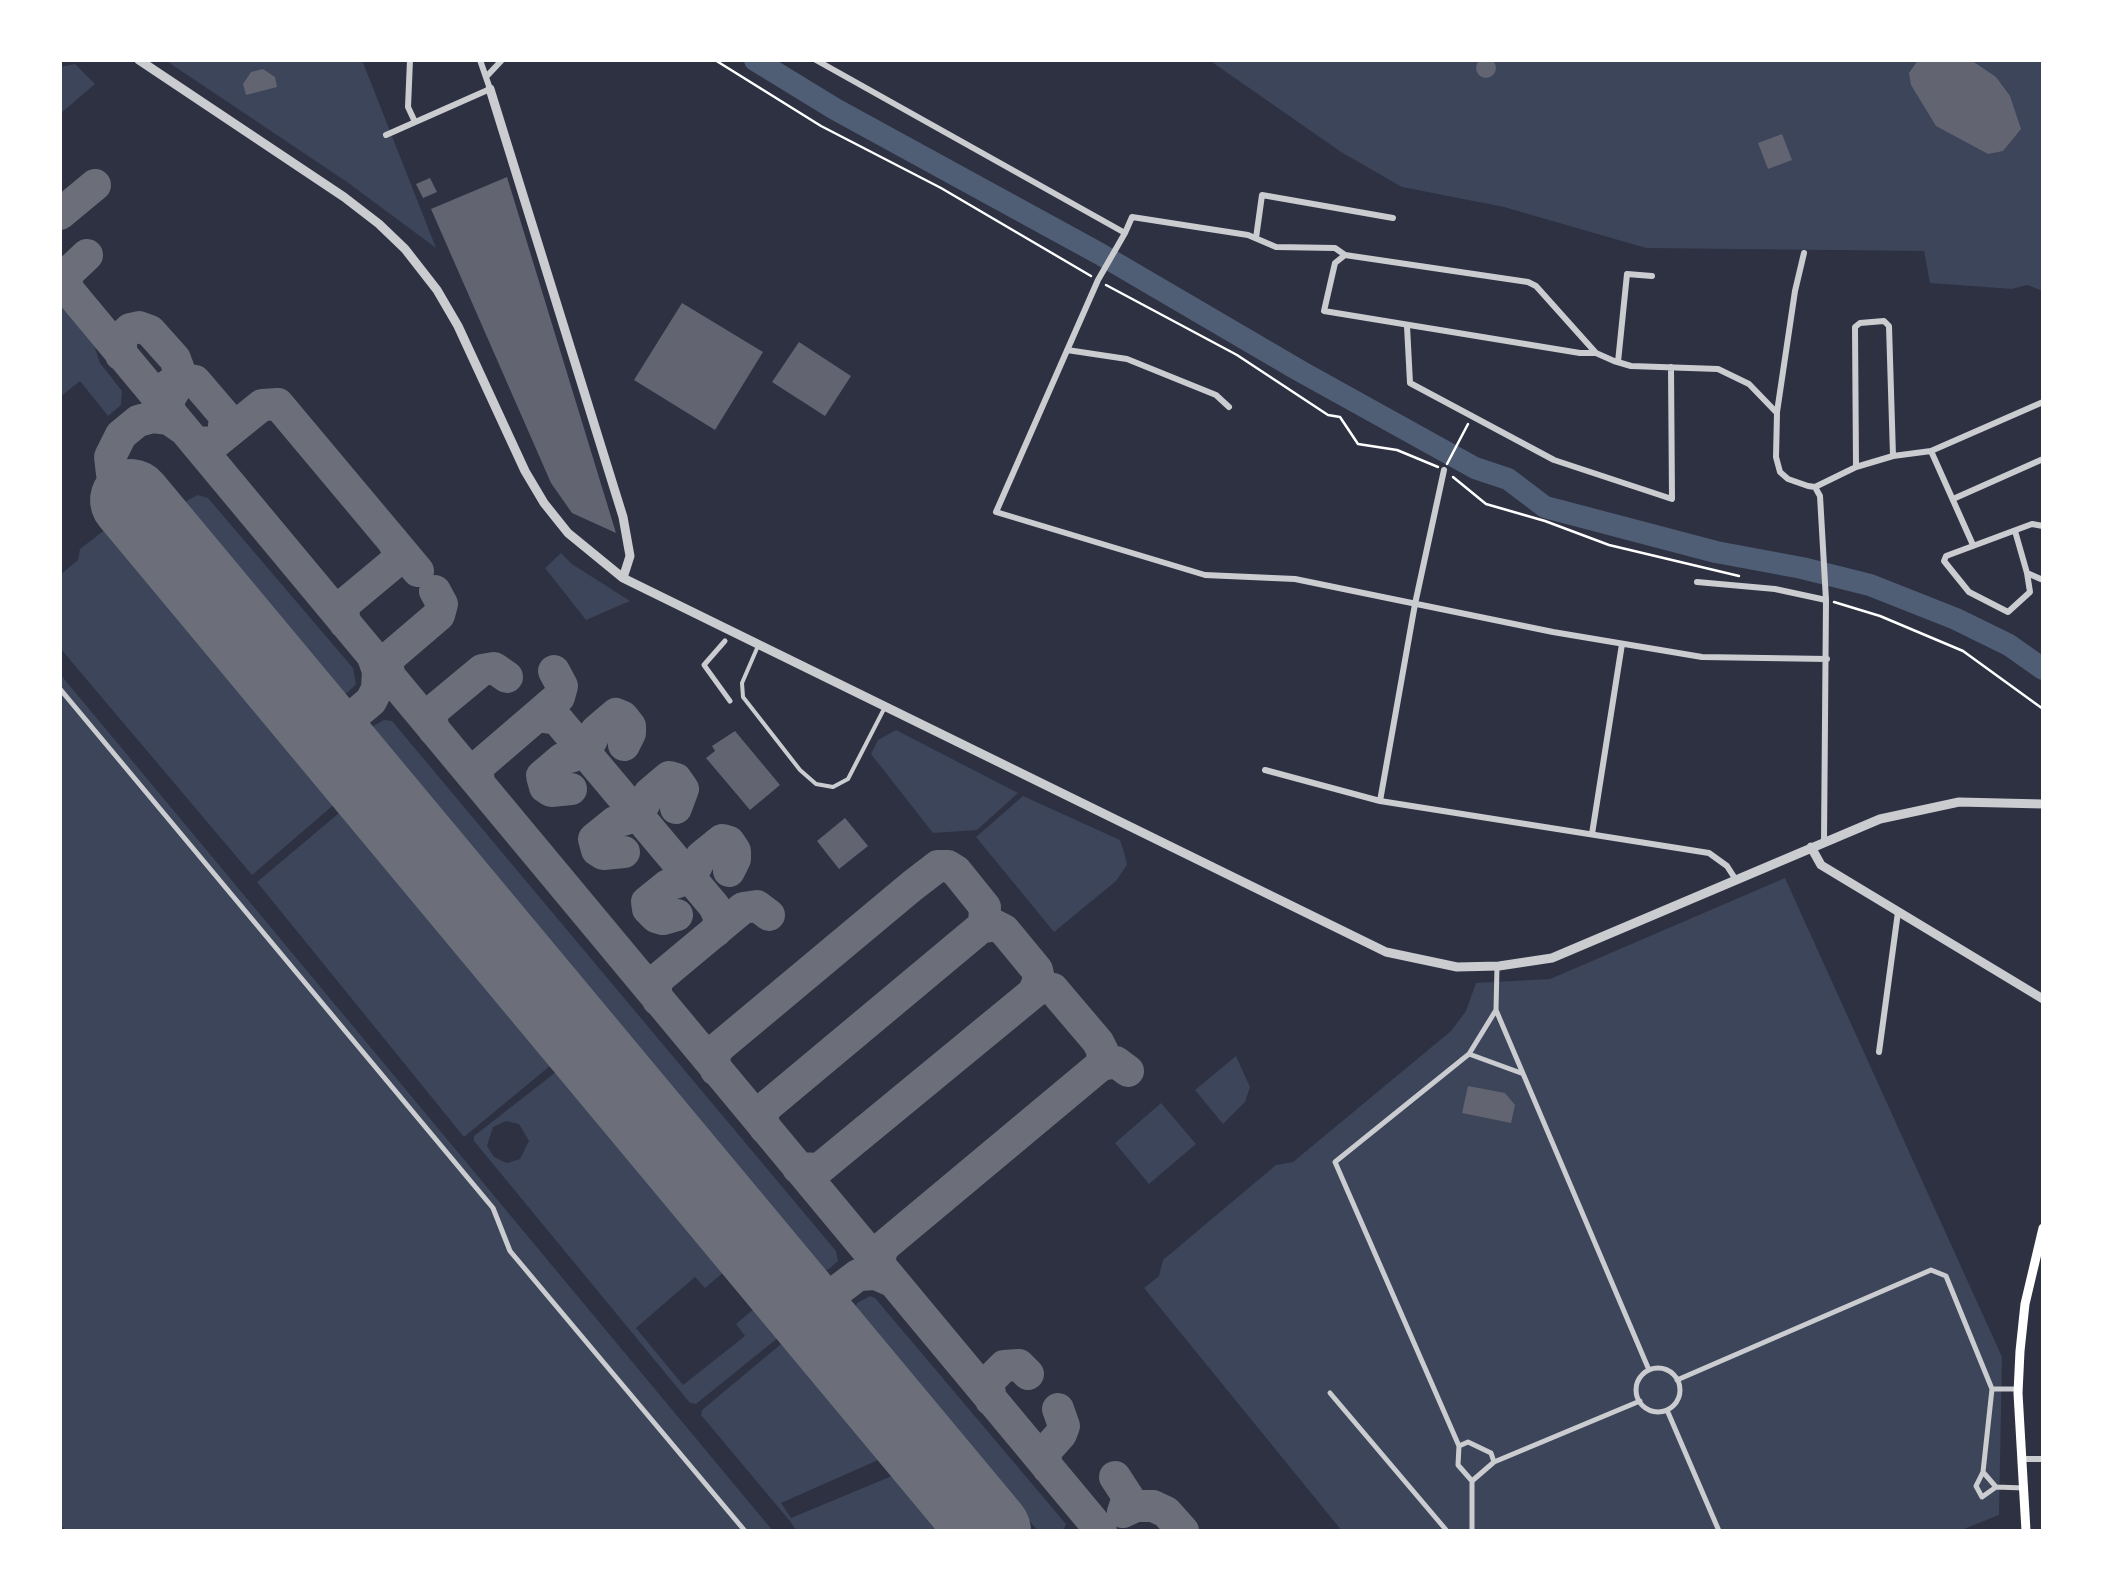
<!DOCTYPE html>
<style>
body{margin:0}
#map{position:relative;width:2103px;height:1591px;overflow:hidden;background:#2d3142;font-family:"Archivo Narrow",sans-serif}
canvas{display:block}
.frame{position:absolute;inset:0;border:62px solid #fff;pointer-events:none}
</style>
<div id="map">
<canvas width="2103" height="1591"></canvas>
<div class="frame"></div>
</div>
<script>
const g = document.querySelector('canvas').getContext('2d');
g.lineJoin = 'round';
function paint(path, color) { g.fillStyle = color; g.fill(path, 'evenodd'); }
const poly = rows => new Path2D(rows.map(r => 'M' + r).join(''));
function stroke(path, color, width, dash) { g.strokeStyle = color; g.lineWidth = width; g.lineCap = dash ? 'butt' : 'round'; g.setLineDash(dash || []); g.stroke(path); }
const green = poly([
 [165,60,362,60,436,248,347,182],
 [1209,60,2043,60,2043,291,2027,285,2012,289,1930,283,1924,251,1646,248,1504,207,1402,187,1341,152],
 [75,64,95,84,60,114,60,67],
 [60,299,93,342,100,363,122,391,121,405,108,416,80,381,60,397],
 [197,495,208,498,353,668,356,684,347,693,340,694,332,688,184,512,185,502],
 [106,529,337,802,252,875,60,648,60,575,78,560,80,549],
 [561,553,572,564,630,601,586,620,545,568],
 [60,674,773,1531,66,1531,60,1524],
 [384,720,392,721,836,1251,838,1261,829,1269,823,1271,814,1267,374,740,373,726],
 [896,730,1018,793,977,830,933,833,871,754,878,740],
 [1023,796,1120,840,1124,852,1127,865,1116,881,1054,932,976,837],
 [345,808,550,1066,464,1137,257,882],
 [1785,878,2002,1357,1999,1515,1959,1531,1342,1531,1144,1288,1159,1276,1163,1260,1276,1165,1293,1162,1451,1031,1466,1011,1476,983,1550,979],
 [1236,1056,1250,1087,1245,1102,1223,1124,1195,1090],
 [556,1072,724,1272,705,1288,695,1277,636,1328,683,1385,745,1336,736,1324,755,1308,779,1337,696,1404,690,1403,474,1141,474,1136],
 [506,1121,519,1124,529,1141,520,1159,507,1163,494,1157,487,1146,493,1127],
 [1161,1103,1196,1144,1149,1184,1115,1143],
 [870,1296,875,1298,1066,1524,1063,1531,1038,1531,854,1314,857,1303],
 [787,1339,885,1457,781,1503,791,1518,899,1473,947,1531,797,1531,789,1520,701,1415,702,1410]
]);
const river = poly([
 [755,60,835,109,1100,254,1300,371,1475,468,1508,479,1545,507,1716,552,1802,568,1870,585,1956,619,2009,645,2043,669]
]);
const taxiway = poly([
 [60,214,95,185],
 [60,280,1101,1531],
 [69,291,66,281,69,272,87,255],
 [121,355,121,338,130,329,139,327,150,331,175,359,182,378,169,399,169,413],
 [166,387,179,378,195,381,225,416,223,436],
 [195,442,215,443,262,405,278,404,418,571],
 [117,483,112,474,110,457,121,435,138,421,153,417,169,419,182,428],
 [345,623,343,611,347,602,395,562,398,551,393,541],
 [390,677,387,664,391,656,439,615,442,604,435,591],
 [302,705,326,720,352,717],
 [538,716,557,719,714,906,720,918,716,931],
 [434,730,431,717,435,709,482,670,494,668,507,677],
 [358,772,346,751,345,736,352,717,371,701,377,689,378,671,373,657],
 [480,785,477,772,481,764,559,697,562,686,554,671],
 [571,789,551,791,545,787,542,776,562,759,573,756,579,746,591,741,596,731,616,714,623,717,630,726,630,733,624,745],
 [624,852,603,854,597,850,594,839,615,822,626,819,632,808,644,804,649,794,669,777,676,779,683,789,676,808],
 [677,915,663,919,656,917,648,909,647,902,668,885,678,882,685,871,696,867,701,857,722,840,729,842,735,851,735,859,729,871],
 [981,928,994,925,1004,930,1037,970,1039,979,1035,989],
 [658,1000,655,987,659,978,743,908,757,906,769,915],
 [716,1070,714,1057,718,1048,912,886,938,866,948,866,956,871,985,907,984,925,766,1107,762,1115,765,1128],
 [798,1168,819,1169,1039,988,1053,989,1098,1042,1103,1052,1101,1065],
 [882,1269,879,1260,883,1247,1101,1065,1116,1062,1128,1071],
 [789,1289,817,1299,833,1294,858,1275,876,1274,892,1281],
 [832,1342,825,1319,833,1294],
 [991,1400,988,1382,1004,1366,1019,1365,1028,1374],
 [1048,1468,1044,1453,1061,1434,1064,1426,1058,1409],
 [1115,1477,1128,1497,1123,1512],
 [1123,1512,1136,1506,1153,1506,1166,1512,1183,1531]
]);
const runway = poly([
 [131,500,990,1531]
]);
const building = poly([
 '1476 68a10 10 0 1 1 20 0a10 10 0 1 1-20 0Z',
 [1918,60,1971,60,1996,77,2010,96,2021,129,2003,151,1988,154,1936,126,1911,85,1909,73],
 [263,69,275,77,277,87,246,95,243,84,251,72],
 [1782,134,1792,160,1768,169,1758,143],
 [507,177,616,533,572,513,551,483,431,209],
 [430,178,437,192,423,198,416,184],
 [682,303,763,352,715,430,634,380],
 [799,342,851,376,825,416,772,382],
 [735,731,780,785,750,810,706,758,715,751,712,746],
 [845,818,868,846,839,869,817,841],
 [1468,1086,1505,1093,1515,1105,1511,1123,1462,1113]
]);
const path = poly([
 [715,60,821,126,941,188,1091,276],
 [1106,285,1237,355,1328,415,1340,417,1358,444,1397,450,1438,467],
 [1447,464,1468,424],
 [1453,477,1486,504,1545,521,1609,545,1739,576],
 [1834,602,1880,616,1963,651,2043,709]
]);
const service = poly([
 [758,646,742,683,743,697,800,770,816,784,833,787,848,779,885,707]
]);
const pedestrian = poly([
 [725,641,704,665,730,701],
 [60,689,493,1208,510,1251,745,1531],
 [1497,966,1496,1010,1649,1370],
 [1469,1054,1496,1010],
 '1636 1390a22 22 0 1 1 44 0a22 22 0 1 1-44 0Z',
 [1677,1380,1931,1270,1946,1276,1992,1389,1983,1472,1976,1486,1982,1497,1996,1487,2024,1488],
 [1992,1389,2018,1389],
 [1330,1393,1447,1531],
 [1667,1410,1719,1531],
 [1459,1446,1335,1162,1469,1054,1521,1073],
 [1983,1472,1996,1487],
 [1472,1481,1458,1465,1459,1446,1468,1442,1491,1453,1494,1462],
 [1472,1531,1472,1481,1494,1462,1640,1401]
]);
const minor = poly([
 [410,60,408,107,415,122],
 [816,60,1125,233,1132,217,1248,235,1276,247,1335,248,1345,255,1528,282,1536,286,1596,353,1614,361,1631,366,1718,369,1749,384,1777,413,1776,457,1780,472,1788,479,1808,486,1815,487,1856,467,1893,456,1931,451,2043,402],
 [486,77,502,60],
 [386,135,490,89,480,60],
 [1125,233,1098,280,996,512,1205,575,1295,579,1553,632,1702,657,1827,659],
 [1256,238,1262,195,1393,218],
 [1345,255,1335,263,1324,311,1580,353,1595,353],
 [1407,326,1410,383,1554,460,1672,499,1671,367],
 [1067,350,1127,359,1216,395,1229,407],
 [1618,362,1627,274,1652,276],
 [1777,412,1795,291,1804,253],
 [1931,451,1973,545],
 [1856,467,1855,327,1860,323,1884,321,1889,326,1893,456],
 [1815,487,1820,496,1826,600,1824,841],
 [1953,499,2043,459],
 [2015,531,2027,573,2043,580],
 [2027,573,2030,592,2008,612,1969,592,1944,561,1946,556,2032,524,2043,526],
 [1697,582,1775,589,1826,600],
 [1265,770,1380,801,1709,853,1727,866,1736,880],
 [1380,801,1415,604,1444,470],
 [1592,834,1622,644],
 [1879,1052,1898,912],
 [2021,1459,2043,1459]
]);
const tertiary = poly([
 [139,60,344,197,379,224,405,249,437,290,458,326,525,471,544,503,568,533,623,578,1386,952,1457,967,1499,966,1552,958,1880,819,1959,802,2043,804],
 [490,89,623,517,630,556,623,578],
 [1811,847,1821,865,2043,999]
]);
const secondary = poly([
 [2026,1531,2018,1393,2020,1351,2025,1304,2043,1228]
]);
paint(green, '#3c4559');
stroke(river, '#4f5d75', 22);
stroke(taxiway, '#6c6f7a', 32);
stroke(runway, '#6c6f7a', 82);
paint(building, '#626471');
stroke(path, '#fff', 2.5);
stroke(service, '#caccd0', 4);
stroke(pedestrian, '#caccd0', 5);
stroke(minor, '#caccd0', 6);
stroke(tertiary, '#caccd0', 9);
stroke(secondary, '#fff', 9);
</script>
